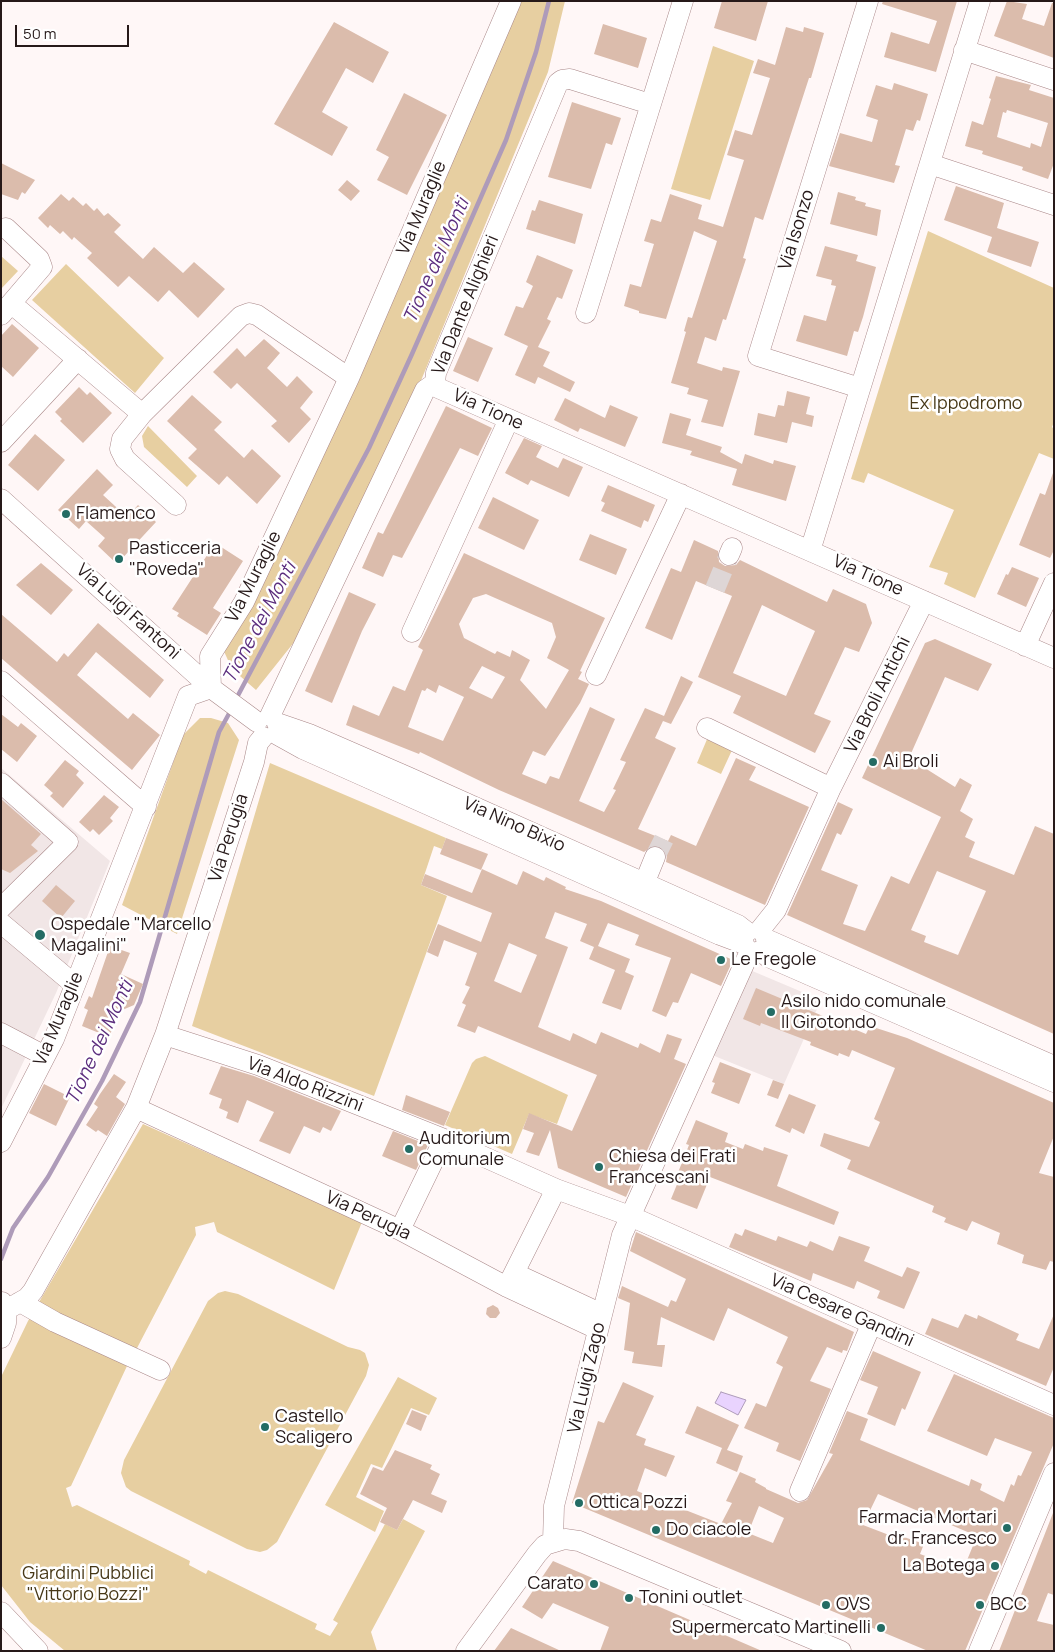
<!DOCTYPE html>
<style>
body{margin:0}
#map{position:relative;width:1055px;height:1652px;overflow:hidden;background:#fff7f7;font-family:Manrope,sans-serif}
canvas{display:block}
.frame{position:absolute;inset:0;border:2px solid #261919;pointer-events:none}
.scale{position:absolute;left:15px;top:25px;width:114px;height:22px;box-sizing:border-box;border:2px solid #261919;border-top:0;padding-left:6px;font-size:15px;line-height:18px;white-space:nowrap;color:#261919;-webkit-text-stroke:4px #fff;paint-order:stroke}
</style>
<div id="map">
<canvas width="1055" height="1652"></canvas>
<div class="frame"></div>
<div class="scale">50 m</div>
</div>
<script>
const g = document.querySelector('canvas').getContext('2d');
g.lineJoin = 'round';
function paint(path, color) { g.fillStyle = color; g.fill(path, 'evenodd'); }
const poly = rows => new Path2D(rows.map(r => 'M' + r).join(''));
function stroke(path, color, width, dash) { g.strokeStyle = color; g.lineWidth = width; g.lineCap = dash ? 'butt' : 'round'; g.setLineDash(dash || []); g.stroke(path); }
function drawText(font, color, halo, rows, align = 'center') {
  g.font = font + ' Manrope,sans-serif'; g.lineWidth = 5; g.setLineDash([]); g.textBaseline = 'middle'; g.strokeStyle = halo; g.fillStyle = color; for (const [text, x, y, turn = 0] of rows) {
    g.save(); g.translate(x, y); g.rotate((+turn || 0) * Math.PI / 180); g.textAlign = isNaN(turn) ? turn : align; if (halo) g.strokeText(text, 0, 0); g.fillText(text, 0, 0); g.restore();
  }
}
const built = poly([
 [1,768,110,861,56,993,1,1109],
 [750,970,821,1000,784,1084,712,1055]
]);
const green = poly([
 [521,1,565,1,548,72,420,383,295,641,256,690,232,669,222,647,491,73],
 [713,46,754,61,710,200,671,189],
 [928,231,1054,288,1054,422,1052,427,1054,429,1054,459,1039,453,975,598,944,584,948,573,929,567,954,510,868,473,864,483,851,479],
 [1,256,18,271,1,289],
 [66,264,164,358,135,393,32,300],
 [148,426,197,476,187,487,144,447,142,436],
 [200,718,211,718,228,723,239,740,177,934,122,905,183,735],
 [708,737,733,748,721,774,697,763],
 [270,763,446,838,442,849,434,846,421,885,447,896,374,1096,192,1026],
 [485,1056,568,1095,557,1124,529,1114,512,1154,445,1125,472,1063,476,1059],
 [143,1124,362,1222,334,1290,217,1232,214,1222,195,1227,196,1235,136,1350,130,1348,123,1364,127,1366,71,1486,66,1488,72,1507,77,1505,190,1561,189,1565,206,1574,208,1570,317,1624,315,1629,330,1636,338,1623,333,1620,385,1524,397,1530,403,1519,425,1531,371,1632,377,1651,65,1651,30,1622,1,1585,1,1377,28,1321],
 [225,1291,238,1294,348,1347,360,1350,365,1353,369,1365,366,1376,277,1542,267,1550,260,1552,247,1549,131,1491,126,1487,121,1473,124,1460,208,1301,218,1293],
 [398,1377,437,1398,429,1415,411,1408,382,1468,371,1464,356,1497,384,1511,375,1532,325,1505]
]);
const water = poly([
 [721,1392,746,1400,738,1415,715,1403,721,1392]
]);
const stream = poly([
 [235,701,369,448,412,354,506,140,536,52,549,1],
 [1,1259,13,1228,48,1177,102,1081,140,1002,219,732,231,710]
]);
const building = poly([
 [722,1,768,1,756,41,714,28],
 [883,1,957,1,936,72,884,57,891,32,929,44,937,21,882,4],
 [1007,1,1027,4,1022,19,1044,26,1052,3,1054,3,1054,58,994,36],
 [334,22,389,52,373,83,346,68,322,112,348,127,332,156,274,124],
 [603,24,647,38,638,68,594,54],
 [786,27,803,32,804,27,824,33,811,78,809,78,763,220,755,217,743,258,746,259,726,320,723,319,716,341,705,337,697,363,722,371,723,367,740,371,723,427,701,422,708,400,687,394,689,388,671,383,686,332,684,331,688,317,692,318,717,241,694,231,666,319,639,313,639,311,624,306,630,284,641,287,654,244,644,241,651,219,661,222,670,194,702,205,698,219,723,227,744,160,727,155,735,130,752,135,770,78,753,73,758,59,775,65],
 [996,76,1031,85,1029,90,1054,98,1054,163,1048,179,1022,170,1023,167,982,154,983,151,965,146,972,121,983,125,991,99,989,98],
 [1007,110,1048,123,1041,147,1031,143,1030,148,997,137,1003,112,1006,113],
 [894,83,928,94,920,121,917,120,913,131,906,129,895,165,900,166,894,183,829,166,840,133,872,142,878,120,866,116,876,85,892,90],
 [404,93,447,115,407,195,377,180,389,157,376,150],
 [572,102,621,118,612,145,606,143,591,189,548,177],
 [1,163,35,180,25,194,22,192,18,200,1,194],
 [347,180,360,191,351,201,338,190],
 [956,186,1004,203,997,228,1039,242,1031,267,987,252,992,237,944,220],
 [838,192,856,197,855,200,866,203,865,206,881,210,877,236,830,224],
 [61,194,69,201,73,197,83,206,86,203,94,211,97,208,104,216,108,213,121,225,114,232,143,259,154,247,183,273,194,262,225,289,198,318,169,290,158,302,129,276,118,287,87,258,92,253,74,237,72,240,63,231,60,234,50,225,48,228,38,218],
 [539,200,583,214,575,244,526,229,532,210,535,211],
 [825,246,858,255,856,261,876,267,863,317,858,332,854,331,847,356,796,341,804,315,826,321,836,286,831,285,832,280,816,276],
 [537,255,573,270,562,299,557,297,547,319,551,321,538,347,550,352,543,366,575,382,570,392,538,377,535,384,515,375,528,346,504,335,516,306,523,308,533,286,526,282],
 [12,324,39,348,13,377,1,366,1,336],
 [468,337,493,348,478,382,453,371],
 [264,339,280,353,267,368,287,387,297,376,313,392,300,408,311,419,289,443,271,426,277,421,237,383,231,389,213,372,237,348,245,357],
 [79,387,87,395,90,392,112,413,83,443,60,421,62,419,55,412],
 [787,391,810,397,806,414,814,416,812,427,792,422,787,443,754,435,758,413,775,417,778,405,784,406],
 [192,395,222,422,214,430,244,458,252,449,281,476,257,504,227,476,219,485,188,458,197,449,167,421],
 [565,398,605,418,610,405,638,417,625,447,580,428,578,432,554,420],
 [446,406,492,428,478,456,460,448,402,558,393,555,383,577,362,568,378,532,383,534],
 [670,413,691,419,686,435,722,447,720,452,742,464,745,454,773,464,774,460,796,466,786,501,732,485,737,469,690,455,692,451,662,443],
 [35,434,65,460,38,491,8,465],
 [524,438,542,446,536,457,558,468,563,458,583,467,569,497,531,480,528,485,505,473],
 [97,469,113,485,103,495,127,517,138,505,156,522,117,564,98,546,105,538,86,521,79,529,58,510],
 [1053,473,1054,550,1050,558,1019,545,1040,493,1045,495],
 [608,485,655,505,648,522,644,520,641,528,601,511,605,503,601,501],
 [493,497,539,520,524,550,478,528],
 [590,534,627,549,616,575,579,560],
 [694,540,718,551,719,562,725,566,736,565,740,560,827,602,833,589,866,604,872,623,859,652,845,647,814,714,831,721,815,753,733,713,741,696,698,677,732,596,696,581,672,640,645,628,671,568,681,572],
 [762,605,815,631,786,696,733,673],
 [215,543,243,561,213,608,221,613,207,635,177,616,179,613,172,609],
 [464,553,605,618,580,671,582,672,578,679,589,684,580,703,545,756,533,751,522,774,546,784,550,776,559,779,590,707,615,719,579,801,604,812,616,790,613,789,626,762,620,760,645,708,664,716,681,676,693,682,671,724,663,721,655,738,676,748,638,829,668,841,671,835,696,846,736,758,756,767,749,780,809,807,765,905,666,862,667,855,660,846,653,845,644,852,499,790,420,752,419,754,346,725,353,705,379,716,393,686,405,691,423,650,418,647],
 [486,594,552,623,556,637,547,658,569,670,546,709,520,680,530,660,512,650,510,657,497,651,495,654,464,638,459,624,473,598],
 [482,666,505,677,492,699,469,688],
 [439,685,464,697,443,741,408,727,422,690,425,691,427,688,436,693],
 [41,563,73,590,51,615,16,585],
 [1012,567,1039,578,1026,607,997,594,1006,574,1008,575],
 [349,592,376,604,362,631,332,703,305,691],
 [1,614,57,662,64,653,68,657,98,623,164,680,150,698,96,652,77,675,128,719,133,713,160,735,132,770,1,658],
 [935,639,992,664,978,691,945,677,909,758,955,787,960,778,972,785,960,811,973,819,965,837,975,842,969,857,1014,875,1035,826,1054,834,1054,1034,787,915,838,802,853,809,841,835,837,833,821,870,858,885,843,924,865,931,891,876,909,884,941,817,862,778,925,643],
 [937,871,986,891,958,955,924,942,926,936,911,930],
 [1,714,18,727,21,723,37,736,17,762,1,749],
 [65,760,79,771,76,775,84,783,63,808,50,796,53,793,44,785],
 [104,795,119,807,110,818,113,821,99,835,93,829,90,832,79,822],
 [1,799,41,834,31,845,38,851,10,873,1,869],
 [446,838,488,854,481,870,440,854],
 [482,869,517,885,523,871,544,881,546,877,566,887,565,889,601,901,733,960,721,986,691,973,678,1003,673,1002,666,1017,652,1011,671,958,635,945,639,935,608,923,598,946,630,959,625,972,634,976,621,1010,602,1003,615,970,589,959,594,947,580,941,587,924,555,912,545,938,568,947,538,1027,570,1041,573,1033,596,1044,601,1032,638,1048,640,1043,660,1053,667,1034,682,1039,674,1059,686,1064,626,1197,558,1168,550,1130,539,1156,526,1152,534,1133,523,1129,529,1113,572,1131,597,1075,478,1026,475,1033,457,1026,466,1005,462,1003,470,987,465,985,477,953,444,940,438,957,427,952,438,924,481,942,492,913,421,885,425,874,472,893],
 [509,943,537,955,521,993,494,981],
 [56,885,75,901,61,918,42,901],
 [110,946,130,953,121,974,143,984,134,1005,120,1011,109,1037,82,1026,88,1010,84,1008,89,996,92,998],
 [756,988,866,1034,870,1026,907,1038,1054,1103,1054,1136,1039,1173,1054,1177,1054,1262,1050,1261,1046,1270,1022,1263,1024,1255,997,1244,1000,1233,972,1221,967,1231,944,1222,946,1218,932,1212,934,1206,847,1169,851,1160,820,1146,824,1133,869,1147,880,1122,874,1119,895,1068,852,1050,849,1057,839,1053,838,1056,810,1045,811,1042,761,1023,760,1026,743,1019],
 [720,1062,751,1074,739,1104,711,1093,715,1083,712,1082],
 [221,1066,254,1076,341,1111,331,1131,323,1127,320,1133,304,1126,290,1154,259,1141,274,1112,247,1100,238,1123,226,1118,228,1112,219,1108,222,1099,209,1094],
 [114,1074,126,1082,116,1097,125,1104,107,1136,98,1130,96,1132,86,1125,98,1107,94,1104,100,1094],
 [773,1080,784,1084,778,1099,767,1095],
 [44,1084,70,1097,56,1126,29,1113],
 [789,1094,816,1105,804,1134,792,1128,790,1133,775,1126],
 [406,1095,450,1112,444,1126,402,1110],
 [696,1120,728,1133,725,1142,743,1149,745,1144,763,1151,764,1147,788,1155,777,1186,839,1212,834,1225,710,1177,697,1209,671,1199,678,1182,675,1180,689,1145,686,1144],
 [393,1131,428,1145,416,1170,382,1156],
 [745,1229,776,1241,778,1236,807,1247,810,1241,833,1251,839,1236,870,1247,864,1261,902,1277,907,1267,920,1272,904,1309,877,1298,880,1291,857,1281,854,1289,813,1273,811,1281,729,1247,735,1233,742,1236],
 [636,1232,854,1332,847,1351,843,1350,842,1353,827,1347,810,1381,831,1389,800,1461,776,1451,779,1443,744,1428,756,1403,766,1407,783,1367,776,1363,788,1337,728,1308,714,1341,661,1317,657,1345,665,1345,662,1367,632,1363,634,1352,624,1350,630,1303,618,1298,622,1286,668,1307,671,1300,676,1302,686,1279,630,1251],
 [493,1305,498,1308,500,1313,496,1318,490,1318,486,1314,487,1308],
 [965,1314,977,1319,978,1315,1019,1334,1016,1340,1039,1349,1054,1314,1054,1367,1046,1386,925,1334,932,1318,958,1328],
 [873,1351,921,1372,905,1410,902,1408,895,1426,867,1414,878,1387,860,1380],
 [954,1374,1054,1418,1054,1443,965,1651,928,1651,572,1503,598,1421,604,1423,623,1382,654,1396,636,1435,646,1439,644,1445,675,1456,666,1477,645,1468,637,1491,721,1524,732,1503,726,1501,740,1472,756,1479,755,1482,766,1488,766,1489,798,1503,807,1500,833,1454,829,1453,847,1411,868,1419,860,1440,969,1486,971,1479,982,1484,980,1490,1004,1502,1011,1484,1014,1486,1018,1475,1021,1476,1032,1452,995,1438,987,1456,927,1431],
 [878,1494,977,1536,963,1570,920,1554,924,1544,904,1537,902,1540,863,1525],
 [759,1506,784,1518,773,1543,748,1533],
 [697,1406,739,1425,727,1450,743,1456,737,1472,716,1463,722,1448,727,1450,685,1433],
 [412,1410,427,1416,421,1431,406,1424],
 [395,1450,432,1465,430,1469,440,1474,431,1494,447,1501,442,1513,413,1500,397,1530,380,1522,387,1508,360,1494,373,1467,383,1471],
 [1053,1513,1054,1595,1048,1593,1037,1621,1054,1625,1054,1651,999,1651],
 [553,1561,669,1611,762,1651,600,1651,609,1627,553,1603,542,1619,522,1607],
 [511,1628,524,1634,561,1651,494,1651]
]);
const minorTunnel = poly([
 [715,589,729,555],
 [655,857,664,839]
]);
const minor = poly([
 [964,50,1054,80],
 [930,164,1054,205],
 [12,304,142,414,241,316,249,313,257,315,349,378],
 [586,313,683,1],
 [1,315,42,267,39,259,6,228],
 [435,383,438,388,1054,658],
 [435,383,436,373,558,83,562,80,570,79,650,104],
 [860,388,758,356,868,1],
 [142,414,122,439,120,449,125,459,176,505],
 [1,442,78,359],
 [1,499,211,688,257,722],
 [810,551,980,1],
 [729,555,732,548],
 [412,632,509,419],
 [1025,646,1054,583],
 [596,675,681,494],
 [1,681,146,807],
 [211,688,210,656,244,602,349,378,511,1],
 [270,716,425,390,435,383],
 [277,723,309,734,410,778,738,925,747,932],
 [707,728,831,788],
 [276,734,303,749,720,935,744,944],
 [1,783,68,842,1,908],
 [644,884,655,857],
 [1,923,75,985],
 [760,930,776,910,831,788,924,601],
 [766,939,1054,1066],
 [760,951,768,957,1054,1082],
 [1,1033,45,1056],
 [165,1035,258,1065,444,1139,556,1189,507,1287],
 [136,1108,400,1230,507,1287,597,1329],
 [1,1142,54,1039,188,696,211,688],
 [556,1189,630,1216,1054,1405],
 [400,1230,444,1139],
 [514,1273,602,1314],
 [20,1302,55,1322,160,1370],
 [1,1313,27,1298,33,1291,136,1108,165,1035,254,762,258,743,263,737],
 [1,1338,6,1323,6,1310,2,1302],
 [800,1491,871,1325],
 [553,1541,554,1506,622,1235,750,951],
 [1,1612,38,1651],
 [466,1651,537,1554,545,1545,565,1539,579,1541,841,1651],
 [979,1651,1054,1473]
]);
const markers = [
 [66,514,5,"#236c64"],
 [119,559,5,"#236c64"],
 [873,762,5,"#236c64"],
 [40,935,6,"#236c64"],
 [721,960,5,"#236c64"],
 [771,1012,5,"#236c64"],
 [409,1149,5,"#236c64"],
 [599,1167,5,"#236c64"],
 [265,1427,5,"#236c64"],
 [579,1503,5,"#236c64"],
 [1007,1528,5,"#236c64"],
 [656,1530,5,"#236c64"],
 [995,1566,5,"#236c64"],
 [594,1584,5,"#236c64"],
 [629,1598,5,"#236c64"],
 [826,1605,5,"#236c64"],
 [980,1605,5,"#236c64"],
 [881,1628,5,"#236c64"]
];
const streetNames = [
 ["Via Muraglie",422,208,-67],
 ["Via Isonzo",797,230,-73],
 ["Via Dante Alighieri",466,305,-68],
 ["Via Tione",488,410,24],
 ["Via Tione",868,576,24],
 ["Via Muraglie",254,577,-63],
 ["Via Luigi Fantoni",128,612,42],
 ["Via Broli Antichi",878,695,-64],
 ["Via Nino Bixio",514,825,24],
 ["Via Perugia",229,838,-72],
 ["Via Muraglie",59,1019,-67],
 ["Via Aldo Rizzini",305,1085,21],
 ["Via Perugia",368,1216,25],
 ["Via Cesare Gandini",842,1311,24],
 ["Via Luigi Zago",587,1378,-77]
];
const parkNames = [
 ["Ex Ippodromo",966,404],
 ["Giardini Pubblici",88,1574],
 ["\"Vittorio Bozzi\"",88,1595]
];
const poiNames = [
 ["Flamenco",76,514],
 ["Pasticceria",129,549],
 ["\"Roveda\"",129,570],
 ["Ai Broli",883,762],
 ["Ospedale \"Marcello",51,925],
 ["Magalini\"",51,946],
 ["Le Fregole",731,960],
 ["Asilo nido comunale",781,1002],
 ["Il Girotondo",781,1023],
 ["Auditorium",419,1139],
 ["Comunale",419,1160],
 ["Chiesa dei Frati",609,1157],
 ["Francescani",609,1178],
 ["Castello",275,1417],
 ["Scaligero",275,1438],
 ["Ottica Pozzi",589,1503],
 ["Farmacia Mortari",997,1518,"right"],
 ["dr. Francesco",997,1539,"right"],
 ["Do ciacole",666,1530],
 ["La Botega",985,1566,"right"],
 ["Carato",584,1584,"right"],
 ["Tonini outlet",639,1598],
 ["OVS",836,1605],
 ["BCC",990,1605],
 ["Supermercato Martinelli",871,1628,"right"]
];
const waterNames = [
 ["Tione dei Monti",437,261,-66],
 ["Tione dei Monti",260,623,-62],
 ["Tione dei Monti",100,1043,-65]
];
paint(built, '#f1e6e6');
paint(green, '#e7cfa1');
paint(water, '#e9d3fe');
stroke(water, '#ae9bb9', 1);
stroke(stream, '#ae9bb9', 4.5);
paint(building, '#dbbcac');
stroke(minorTunnel, '#ded6d6', 20, [20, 10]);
stroke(minor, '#a98788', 21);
stroke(minor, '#fff', 20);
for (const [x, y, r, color] of markers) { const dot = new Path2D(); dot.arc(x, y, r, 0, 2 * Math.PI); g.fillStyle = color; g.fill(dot); stroke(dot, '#fff', 2); }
drawText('18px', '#261919', '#fff', streetNames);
drawText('18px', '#473817', '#fff', parkNames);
drawText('18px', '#261919', '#fff', poiNames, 'left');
drawText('italic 19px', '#5c2e7e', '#fff', waterNames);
</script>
